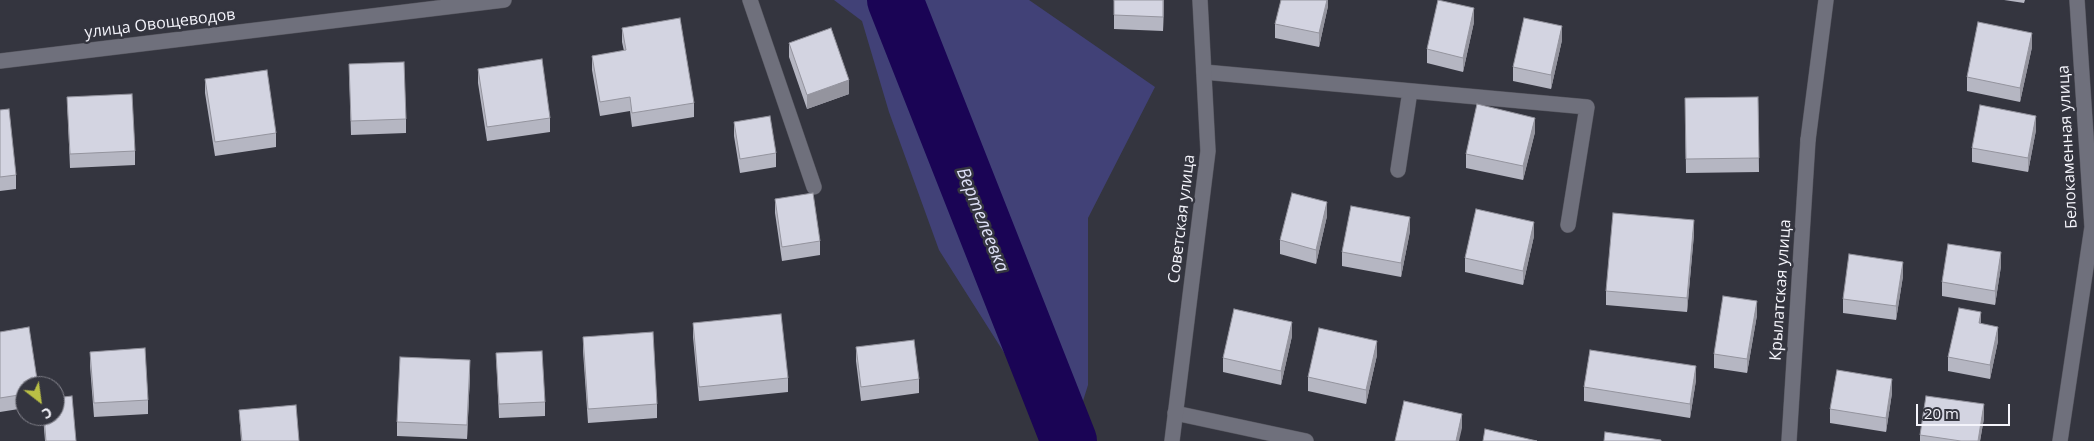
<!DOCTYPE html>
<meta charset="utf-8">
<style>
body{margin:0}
#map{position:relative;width:2094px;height:441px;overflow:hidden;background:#34353f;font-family:"Open Sans",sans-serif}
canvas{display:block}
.north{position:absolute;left:15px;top:376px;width:50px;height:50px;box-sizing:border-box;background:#34353f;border:1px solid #81818a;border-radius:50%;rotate:150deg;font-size:14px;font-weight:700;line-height:20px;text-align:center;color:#f4f4fb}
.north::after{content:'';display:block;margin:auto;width:18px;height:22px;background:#bac045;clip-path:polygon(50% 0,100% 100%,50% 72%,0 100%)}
.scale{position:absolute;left:1916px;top:404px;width:94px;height:22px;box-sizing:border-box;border:2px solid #f4f4fb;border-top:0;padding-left:6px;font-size:15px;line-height:18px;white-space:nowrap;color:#f4f4fb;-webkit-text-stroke:4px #34353f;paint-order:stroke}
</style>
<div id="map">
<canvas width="2094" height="441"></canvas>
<div class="north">С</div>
<div class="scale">20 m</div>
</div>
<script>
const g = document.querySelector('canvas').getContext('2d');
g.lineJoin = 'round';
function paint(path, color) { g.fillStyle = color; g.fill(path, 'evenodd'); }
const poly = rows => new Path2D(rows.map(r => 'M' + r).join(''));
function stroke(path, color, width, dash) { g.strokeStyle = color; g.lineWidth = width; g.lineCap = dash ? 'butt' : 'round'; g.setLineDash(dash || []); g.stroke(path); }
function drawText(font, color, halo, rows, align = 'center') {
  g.font = font + ' "Open Sans",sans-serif'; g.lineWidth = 5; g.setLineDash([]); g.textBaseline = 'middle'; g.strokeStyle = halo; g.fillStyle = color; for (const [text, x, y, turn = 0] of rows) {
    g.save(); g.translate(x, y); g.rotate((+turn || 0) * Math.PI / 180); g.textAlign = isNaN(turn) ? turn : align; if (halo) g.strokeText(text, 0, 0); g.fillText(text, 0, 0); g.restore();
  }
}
const green = poly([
 [834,0,1029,0,1155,87,1088,218,1088,385,1078,417,1036,403,939,250,889,112,862,21]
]);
const river = poly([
 [895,0,1069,441]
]);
const lane = poly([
 [750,0,814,187],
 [1204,72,1587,107,1568,225],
 [1808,140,1826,0],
 [1398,170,1410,91],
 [1175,413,1306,441]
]);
const street = poly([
 [0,61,504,0],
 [1172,441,1208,151,1200,0],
 [1789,441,1808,140],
 [2060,441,2092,227,2077,0]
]);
const wall = poly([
 [1114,0,1164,0,1163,31,1114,29],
 [1328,0,1328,6,1319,47,1275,38,1275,24],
 [2004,0,2025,0,2024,3],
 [1474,22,1463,72,1427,63,1427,49],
 [622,28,694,103,694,117,632,127,630,111,600,116,592,70,592,56,624,51,622,42],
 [1562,40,1551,89,1513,81,1513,67],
 [789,43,849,94,807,109,789,57],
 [2032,47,2020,102,1967,91,1967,77],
 [349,64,406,119,406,133,351,135],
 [478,69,550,118,550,132,487,141,478,83],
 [205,79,276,133,276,147,215,156,205,93],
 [67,97,135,151,135,165,70,168],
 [1758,97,1759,172,1686,173,1685,98],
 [0,110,16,175,16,189,0,191],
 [734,122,776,153,776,167,740,173,734,136],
 [2036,130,2028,172,1972,162,1972,148],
 [1535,132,1523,180,1466,168,1466,154],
 [775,199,820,241,820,255,782,261,775,213],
 [1327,216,1316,264,1280,254,1280,240],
 [1410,231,1401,277,1342,266,1342,252],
 [1694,234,1687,312,1606,305,1606,291],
 [1534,236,1523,285,1465,272,1465,258],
 [2001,266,1995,305,1942,296,1942,282],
 [1903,276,1896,320,1843,313,1843,299],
 [1757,315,1747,373,1714,368,1714,354],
 [693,323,788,378,788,392,699,401,693,337],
 [1981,323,1998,341,1990,379,1948,371,1948,357],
 [0,332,25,386,25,408,0,412],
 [1292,336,1281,385,1223,372,1223,358],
 [583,337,657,404,657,418,588,423,583,351],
 [856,347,919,379,919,393,861,401,856,361],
 [90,352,148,400,148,414,94,417,90,366],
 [496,353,545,402,545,416,499,418],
 [1377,355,1366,404,1308,391,1308,377],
 [470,374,467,439,397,436,397,422],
 [1696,380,1690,418,1584,401,1584,387],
 [1892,393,1886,432,1830,423,1830,409],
 [239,410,299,441,241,441],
 [43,416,55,416,76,441,45,441],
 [1984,418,1980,441,1920,441,1920,435]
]);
const shadedWall = poly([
 [1163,0,1164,0,1163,31],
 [1327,0,1328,0,1328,6,1319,47,1319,33],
 [1474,8,1474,22,1463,72,1463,58],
 [1562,26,1562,40,1551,89,1551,75],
 [2032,33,2032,47,2020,102,2020,88],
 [849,80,849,94,807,109,807,95],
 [2036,116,2036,130,2028,172,2028,158],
 [1535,118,1535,132,1523,180,1523,166],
 [1327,202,1327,216,1316,264,1316,250],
 [1410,217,1410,231,1401,277,1401,263],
 [1694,220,1694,234,1687,312,1687,298],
 [1534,222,1534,236,1523,285,1523,271],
 [2001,252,2001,266,1995,305,1995,291],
 [1903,262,1903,276,1896,320,1896,306],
 [1757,301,1757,315,1747,373,1747,359],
 [1981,312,1981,326,1979,323],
 [1292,322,1292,336,1281,385,1281,371],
 [1998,327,1998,341,1990,379,1990,365],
 [1377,341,1377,355,1366,404,1366,390],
 [470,360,470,374,467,439,467,425],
 [1696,366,1696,380,1690,418,1690,404],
 [1892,379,1892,393,1886,432,1886,418],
 [1984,404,1984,418,1980,441,1978,441],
 [1462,414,1462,428,1459,441,1456,441]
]);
const building = poly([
 [1114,0,1163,0,1163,17,1114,15,1114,0],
 [1281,0,1327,0,1319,33,1275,24,1281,0],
 [1438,0,1474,8,1463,58,1427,49,1438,0],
 [680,18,694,103,632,113,630,97,600,102,592,56,626,50,622,28,680,18],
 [1524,18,1562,26,1551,75,1513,67,1524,18],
 [1978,22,2032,33,2020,88,1967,77,1978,22],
 [831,28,849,80,807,95,789,43,831,28],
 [542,59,550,118,487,127,478,69,542,59],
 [404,62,406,119,351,121,349,64,404,62],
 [267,70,276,133,215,142,205,79,267,70],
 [132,94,135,151,70,154,67,97,132,94],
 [1758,97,1759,158,1686,159,1685,98,1758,97],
 [1477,104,1535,118,1523,166,1466,154,1477,104],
 [1980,105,2036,116,2028,158,1972,148,1980,105],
 [9,109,16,175,0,177,0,110,9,109],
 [770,116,776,153,740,159,734,122,770,116],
 [813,193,820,241,782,247,775,199,813,193],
 [1292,193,1327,202,1316,250,1280,240,1292,193],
 [1351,206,1410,217,1401,263,1342,252,1351,206],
 [1476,209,1534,222,1523,271,1465,258,1476,209],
 [1613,213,1694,220,1687,298,1606,291,1613,213],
 [1948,244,2001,252,1995,291,1942,282,1948,244],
 [1849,254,1903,262,1896,306,1843,299,1849,254],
 [1723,296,1757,301,1747,359,1714,354,1723,296],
 [1959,308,1981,312,1979,323,1998,327,1990,365,1948,357,1959,308],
 [1234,309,1292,322,1281,371,1223,358,1234,309],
 [781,314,788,378,699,387,693,323,781,314],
 [29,327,38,386,25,386,25,394,0,398,0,332,29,327],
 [1319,328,1377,341,1366,390,1308,377,1319,328],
 [653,332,657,404,588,409,583,337,653,332],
 [914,340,919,379,861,387,856,347,914,340],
 [145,348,148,400,94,403,90,352,145,348],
 [1590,350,1696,366,1690,404,1584,387,1590,350],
 [542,351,545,402,499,404,496,353,542,351],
 [400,357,470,360,467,425,397,422,400,357],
 [1837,370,1892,379,1886,418,1830,409,1837,370],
 [72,396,76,441,46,441,44,416,55,416,55,398,72,396],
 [1926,396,1984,404,1978,441,1961,441,1920,435,1926,396],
 [1404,401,1462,414,1456,441,1395,441,1404,401],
 [296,405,299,441,242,441,239,410,296,405],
 [1485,429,1537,441,1483,441,1485,429],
 [1605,432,1661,440,1661,441,1604,441,1605,432]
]);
const streetNames = [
 ["улица Овощеводов",160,24,-7],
 ["Белокаменная улица",2068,147,-93],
 ["Советская улица",1182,219,-83],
 ["Крылатская улица",1781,290,-86]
];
const waterNames = [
 ["Вертелеевка",982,220,68]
];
paint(green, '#414177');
stroke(river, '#1a0455', 56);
stroke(lane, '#54545d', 16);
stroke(street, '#54545d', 16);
stroke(lane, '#6f707c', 15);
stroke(street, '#6f707c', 15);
paint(wall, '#b5b6c2');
paint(shadedWall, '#94949e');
paint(building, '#d3d4e1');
stroke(building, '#94949e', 1);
drawText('16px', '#f4f4fb', '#34353f', streetNames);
drawText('italic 18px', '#dee0f7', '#34353f', waterNames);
</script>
